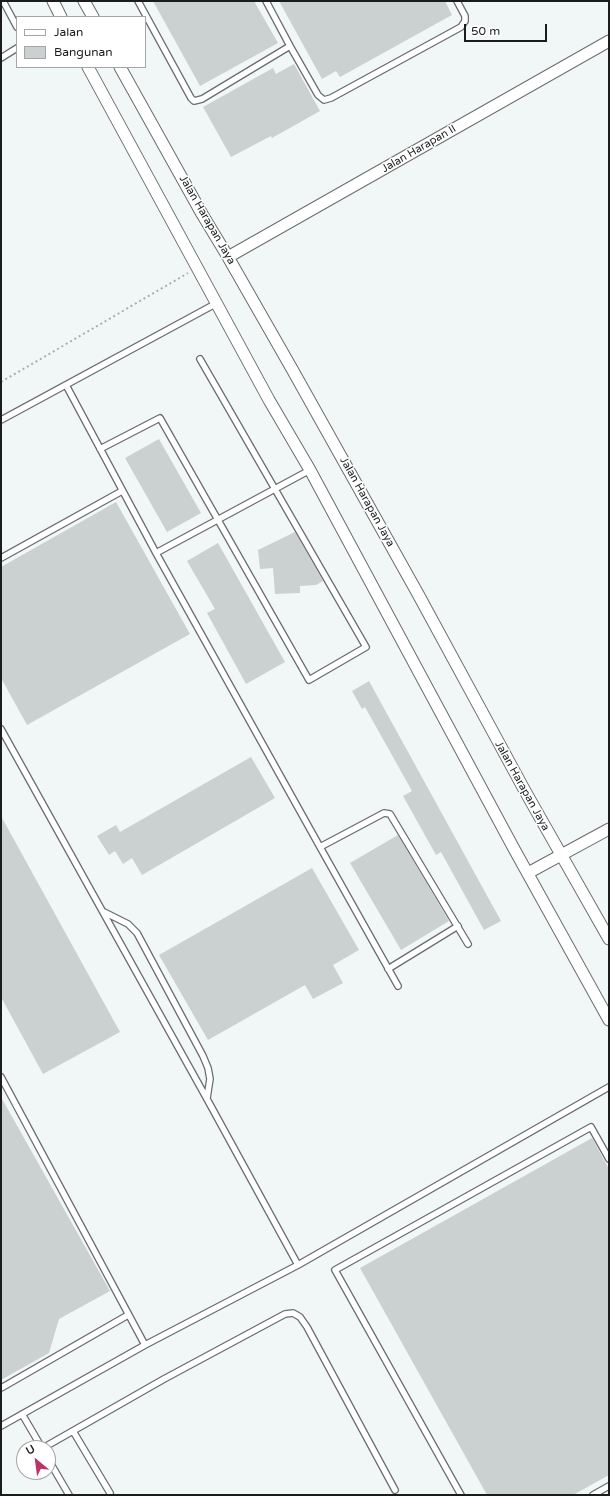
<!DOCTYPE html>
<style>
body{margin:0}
#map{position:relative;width:610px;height:1496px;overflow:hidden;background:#f1f6f7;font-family:"Varela Round",sans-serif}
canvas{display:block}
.frame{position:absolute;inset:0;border:2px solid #1b1d1d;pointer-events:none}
.legend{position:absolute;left:16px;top:16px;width:130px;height:52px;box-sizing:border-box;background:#fff;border:1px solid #a4a5a5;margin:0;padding:5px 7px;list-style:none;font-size:12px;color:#1b1d1d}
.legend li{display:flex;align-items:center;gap:8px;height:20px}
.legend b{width:20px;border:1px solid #a4a5a5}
.north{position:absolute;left:16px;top:1440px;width:40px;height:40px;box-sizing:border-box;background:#fff;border:1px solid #a4a5a5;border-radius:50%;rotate:331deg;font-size:11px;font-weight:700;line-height:16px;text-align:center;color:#1b1d1d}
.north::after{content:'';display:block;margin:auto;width:14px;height:18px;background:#bd3166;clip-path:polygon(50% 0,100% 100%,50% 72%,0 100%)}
.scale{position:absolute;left:464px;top:24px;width:83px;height:18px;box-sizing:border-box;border:2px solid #1b1d1d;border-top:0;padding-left:5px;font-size:12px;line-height:14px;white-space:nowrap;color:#1b1d1d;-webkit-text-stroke:3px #fff;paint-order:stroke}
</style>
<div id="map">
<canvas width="610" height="1496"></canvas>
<div class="frame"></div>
<ul class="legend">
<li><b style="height:5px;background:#fff"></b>Jalan</li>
<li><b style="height:11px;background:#cbd0d0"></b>Bangunan</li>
</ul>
<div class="north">U</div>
<div class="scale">50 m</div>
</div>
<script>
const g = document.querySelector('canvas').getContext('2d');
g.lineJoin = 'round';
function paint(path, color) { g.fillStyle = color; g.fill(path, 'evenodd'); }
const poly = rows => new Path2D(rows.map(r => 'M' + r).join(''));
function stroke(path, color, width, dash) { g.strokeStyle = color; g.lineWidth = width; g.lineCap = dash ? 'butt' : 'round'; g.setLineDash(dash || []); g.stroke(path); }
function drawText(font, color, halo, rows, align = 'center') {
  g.font = font + ' "Varela Round",sans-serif'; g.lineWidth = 3; g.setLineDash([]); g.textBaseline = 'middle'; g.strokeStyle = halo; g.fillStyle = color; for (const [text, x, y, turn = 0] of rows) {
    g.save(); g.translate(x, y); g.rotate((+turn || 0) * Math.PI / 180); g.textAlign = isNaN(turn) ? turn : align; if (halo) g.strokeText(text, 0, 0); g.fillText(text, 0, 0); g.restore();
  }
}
const building = poly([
 [153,1,254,1,278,43,200,86],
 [279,1,445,1,452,15,340,77,336,71,322,79],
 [294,64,320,111,272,138,271,136,231,157,203,107,273,68,276,74],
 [159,439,201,513,167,532,125,458],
 [116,502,190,634,27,725,1,678,1,567],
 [295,532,323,581,316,585,300,586,300,593,275,594,273,568,260,569,258,550],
 [218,543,285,662,246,684,207,613,215,609,187,561],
 [369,681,501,921,484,930,441,852,436,855,403,796,412,791,365,707,362,709,352,691],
 [251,757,275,798,142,875,132,858,123,864,115,851,109,855,97,836,116,825,120,832],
 [1,816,120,1032,43,1074,1,997],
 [398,835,449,921,401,950,350,863],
 [312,868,359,950,333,965,343,983,313,999,305,985,208,1040,159,955],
 [1,1097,110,1291,59,1319,49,1353,1,1380],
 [592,1138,609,1169,609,1475,573,1495,487,1495,360,1268]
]);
const path = poly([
 [1,382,188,273]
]);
const service = poly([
 [3,1,17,27],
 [138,1,191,98,194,101,202,99,290,46,318,95,324,100,331,98,461,27,465,21,465,16,457,1],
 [266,1,290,46],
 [1,58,17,48],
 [66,385,156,553,320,847],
 [1,420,217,303],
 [100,449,160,418,309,680,366,647,200,359],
 [156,553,310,470],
 [1,558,122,491],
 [1,729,207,1099,298,1265],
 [104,912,128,924,137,933,203,1056,208,1068,210,1079,207,1098],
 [388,969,458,926],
 [398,986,320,847,384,813,390,814,468,944],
 [1,1077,145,1345],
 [1,1388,128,1315],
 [22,1414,42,1448],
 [1,1426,145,1345,298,1265,609,1087],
 [73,1431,110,1493],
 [43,1448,164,1379,285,1314,293,1313,300,1317,307,1327,395,1490],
 [48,1459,69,1495],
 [461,1495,335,1270,591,1127,609,1159],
 [593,1495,609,1486]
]);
const minor = poly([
 [53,1,61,17],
 [84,1,93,17],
 [88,67,269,400,310,470,513,847,609,1020],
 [120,67,202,214,228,257,292,369,418,594,525,791,609,939],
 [228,257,609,41],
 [528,873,609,829]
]);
const streetNames = [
 ["Jalan Harapan II",419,149,-30],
 ["Jalan Harapan Jaya",207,220,60],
 ["Jalan Harapan Jaya",367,502,61],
 ["Jalan Harapan Jaya",522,786,61]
];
paint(building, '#cbd0d0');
stroke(service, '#696d6e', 8);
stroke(minor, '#696d6e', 13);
stroke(path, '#a9adae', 2, [2, 3]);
stroke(service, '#fff', 5.5);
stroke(minor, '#fff', 11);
drawText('11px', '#1b1d1d', '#fff', streetNames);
</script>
